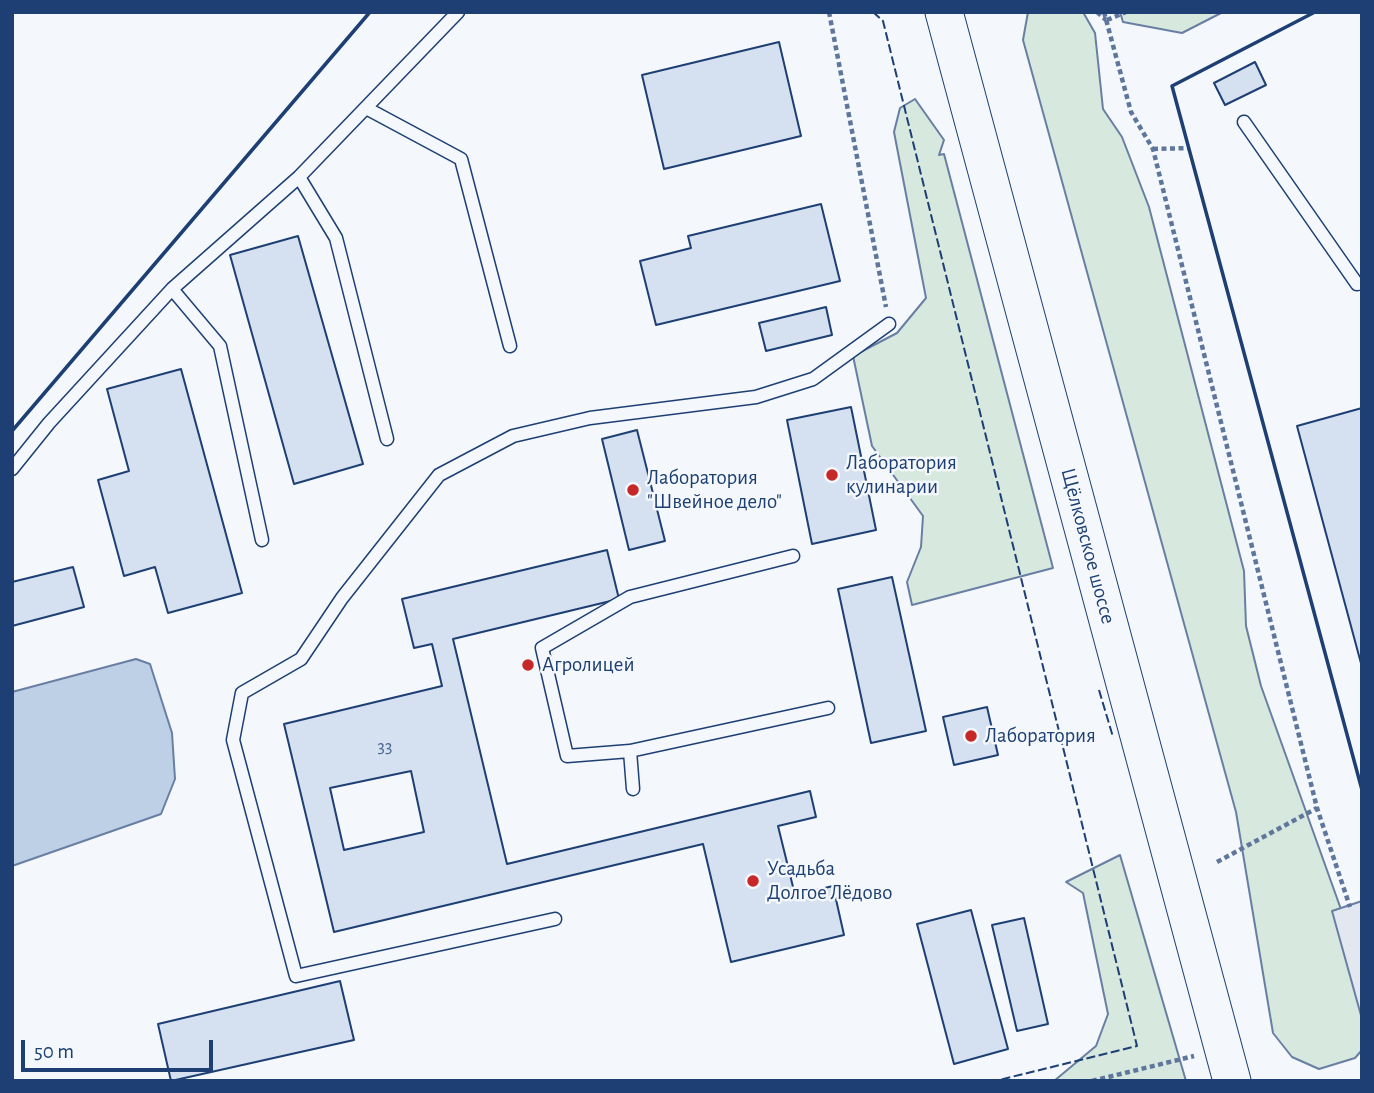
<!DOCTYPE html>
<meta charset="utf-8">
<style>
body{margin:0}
#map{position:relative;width:1374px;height:1093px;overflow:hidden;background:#f4f7fb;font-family:"Alegreya Sans",sans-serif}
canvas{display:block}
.frame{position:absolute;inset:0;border:14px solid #1d3f73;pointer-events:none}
.scale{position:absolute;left:21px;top:1040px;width:192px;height:32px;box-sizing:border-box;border:4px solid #1d3f73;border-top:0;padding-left:9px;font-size:21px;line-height:24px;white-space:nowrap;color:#1d3f73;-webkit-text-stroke:5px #f4f7fb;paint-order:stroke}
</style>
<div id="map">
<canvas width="1374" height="1093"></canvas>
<div class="frame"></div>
<div class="scale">50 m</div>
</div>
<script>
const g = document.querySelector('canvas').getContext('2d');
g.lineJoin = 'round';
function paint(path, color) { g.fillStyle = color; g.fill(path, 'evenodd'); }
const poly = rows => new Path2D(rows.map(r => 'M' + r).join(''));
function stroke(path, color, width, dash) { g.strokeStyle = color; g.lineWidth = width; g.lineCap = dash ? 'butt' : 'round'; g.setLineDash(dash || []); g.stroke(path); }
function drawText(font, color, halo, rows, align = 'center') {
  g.font = font + ' "Alegreya Sans",sans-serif'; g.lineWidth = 5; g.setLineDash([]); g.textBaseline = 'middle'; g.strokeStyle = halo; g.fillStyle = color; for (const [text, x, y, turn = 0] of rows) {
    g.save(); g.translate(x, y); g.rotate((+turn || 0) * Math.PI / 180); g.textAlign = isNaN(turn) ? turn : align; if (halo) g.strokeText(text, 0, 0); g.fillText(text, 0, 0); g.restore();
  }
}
const green = poly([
 [1028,12,1083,12,1095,33,1103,109,1122,137,1149,207,1244,571,1246,626,1261,686,1362,968,1362,1050,1355,1058,1319,1069,1292,1057,1273,1033,1236,812,1023,40,1028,12],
 [1120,12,1223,12,1182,33,1123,22,1120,12],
 [915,99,944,140,939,155,944,154,1053,568,912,605,907,582,921,547,923,516,872,446,853,356,897,333,926,298,894,132,900,108,915,99],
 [1120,855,1186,1081,1054,1081,1096,1046,1108,1014,1083,893,1066,882,1120,855]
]);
const parking = poly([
 [1362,901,1362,1019,1332,911,1362,901]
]);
const water = poly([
 [136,659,150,664,172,733,175,779,161,814,12,866,12,692,136,659]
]);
const building = poly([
 [779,42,801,136,664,169,642,75,779,42],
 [1255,62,1266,85,1225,105,1214,83,1255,62],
 [821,204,840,281,656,325,640,261,691,248,688,236,821,204],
 [298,236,363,464,294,484,230,255,298,236],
 [826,307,832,335,766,351,759,323,826,307],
 [181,369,242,593,168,613,155,567,124,576,98,480,129,471,107,389,181,369],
 [851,407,876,530,812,544,787,420,851,407],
 [1362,408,1362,667,1297,426,1362,408],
 [637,430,665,541,629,550,602,439,637,430],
 [607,550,619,599,453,639,507,864,810,791,816,817,778,826,795,895,833,886,844,935,731,962,703,844,334,932,284,724,442,686,432,644,414,648,402,599,607,550],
 [411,771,424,832,344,850,330,788,411,771],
 [73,567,84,607,12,626,12,582,73,567],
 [892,577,926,731,871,743,838,589,892,577],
 [987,707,998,755,954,765,943,717,987,707],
 [971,910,1008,1049,954,1064,917,924,971,910],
 [1024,918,1048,1024,1017,1031,992,925,1024,918],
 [340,981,354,1040,171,1081,158,1024,340,981]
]);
const path = poly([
 [829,12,886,307],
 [1097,12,1106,20],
 [1104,12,1131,112,1153,149,1317,808,1350,907],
 [1107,20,1126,12],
 [1153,149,1189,148],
 [1217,862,1317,808],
 [1092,1081,1194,1056]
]);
const service = poly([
 [366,108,461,159,510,346],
 [1244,122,1357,284,1362,283],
 [299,177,336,238,387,439],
 [12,469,49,423,172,289],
 [262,540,220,346,172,289,299,177,458,12],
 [630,751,567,756,542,648,630,597,793,556],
 [633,789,630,751,828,708],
 [555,919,296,976,233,740,242,693,301,659,342,598,439,475,513,436,590,418,756,397,813,379,889,324]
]);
const primary = poly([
 [944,12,1232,1081]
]);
const fence = poly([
 [873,12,883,21,1137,1046,995,1081],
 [1099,690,1113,737]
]);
const wall = poly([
 [1315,12,1172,86,1362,790],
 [12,431,370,12]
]);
const markers = [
 [832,475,7,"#c62828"],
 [633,490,7,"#c62828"],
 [528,665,7,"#c62828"],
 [971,736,7,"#c62828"],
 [753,881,7,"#c62828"]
];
const numberNames = [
 ["33",385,747]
];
const poiNames = [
 ["Лаборатория",846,463],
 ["кулинарии",846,487],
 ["Лаборатория",647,478],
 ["\"Швейное дело\"",647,502],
 ["Агролицей",542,665],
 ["Лаборатория",985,736],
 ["Усадьба",767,869],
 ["Долгое Лёдово",767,893]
];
const streetNames = [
 ["Щёлковское шоссе",1088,546,75]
];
paint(green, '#d7e8df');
stroke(green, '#687fa3', 2);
paint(parking, '#e3e8f0');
stroke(parking, '#687fa3', 2);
paint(water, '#bed0e5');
stroke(water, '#687fa3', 2);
paint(building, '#d5e0f0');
stroke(building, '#1d3f73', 2);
stroke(service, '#1d3f73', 15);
stroke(primary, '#1d3f73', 39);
stroke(path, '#5e769c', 4.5, [5, 3.5]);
stroke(service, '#f4f7fb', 12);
stroke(primary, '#f4f7fb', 37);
stroke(fence, '#1d3f73', 2, [9, 3.5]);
stroke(wall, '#1d3f73', 3.5);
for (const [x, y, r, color] of markers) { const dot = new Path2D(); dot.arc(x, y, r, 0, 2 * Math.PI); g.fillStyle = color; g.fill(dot); stroke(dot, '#f4f7fb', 2.5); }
drawText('18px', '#4b6792', null, numberNames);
drawText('21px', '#1d3f73', '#f4f7fb', poiNames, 'left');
drawText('21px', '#1d3f73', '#f4f7fb', streetNames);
</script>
